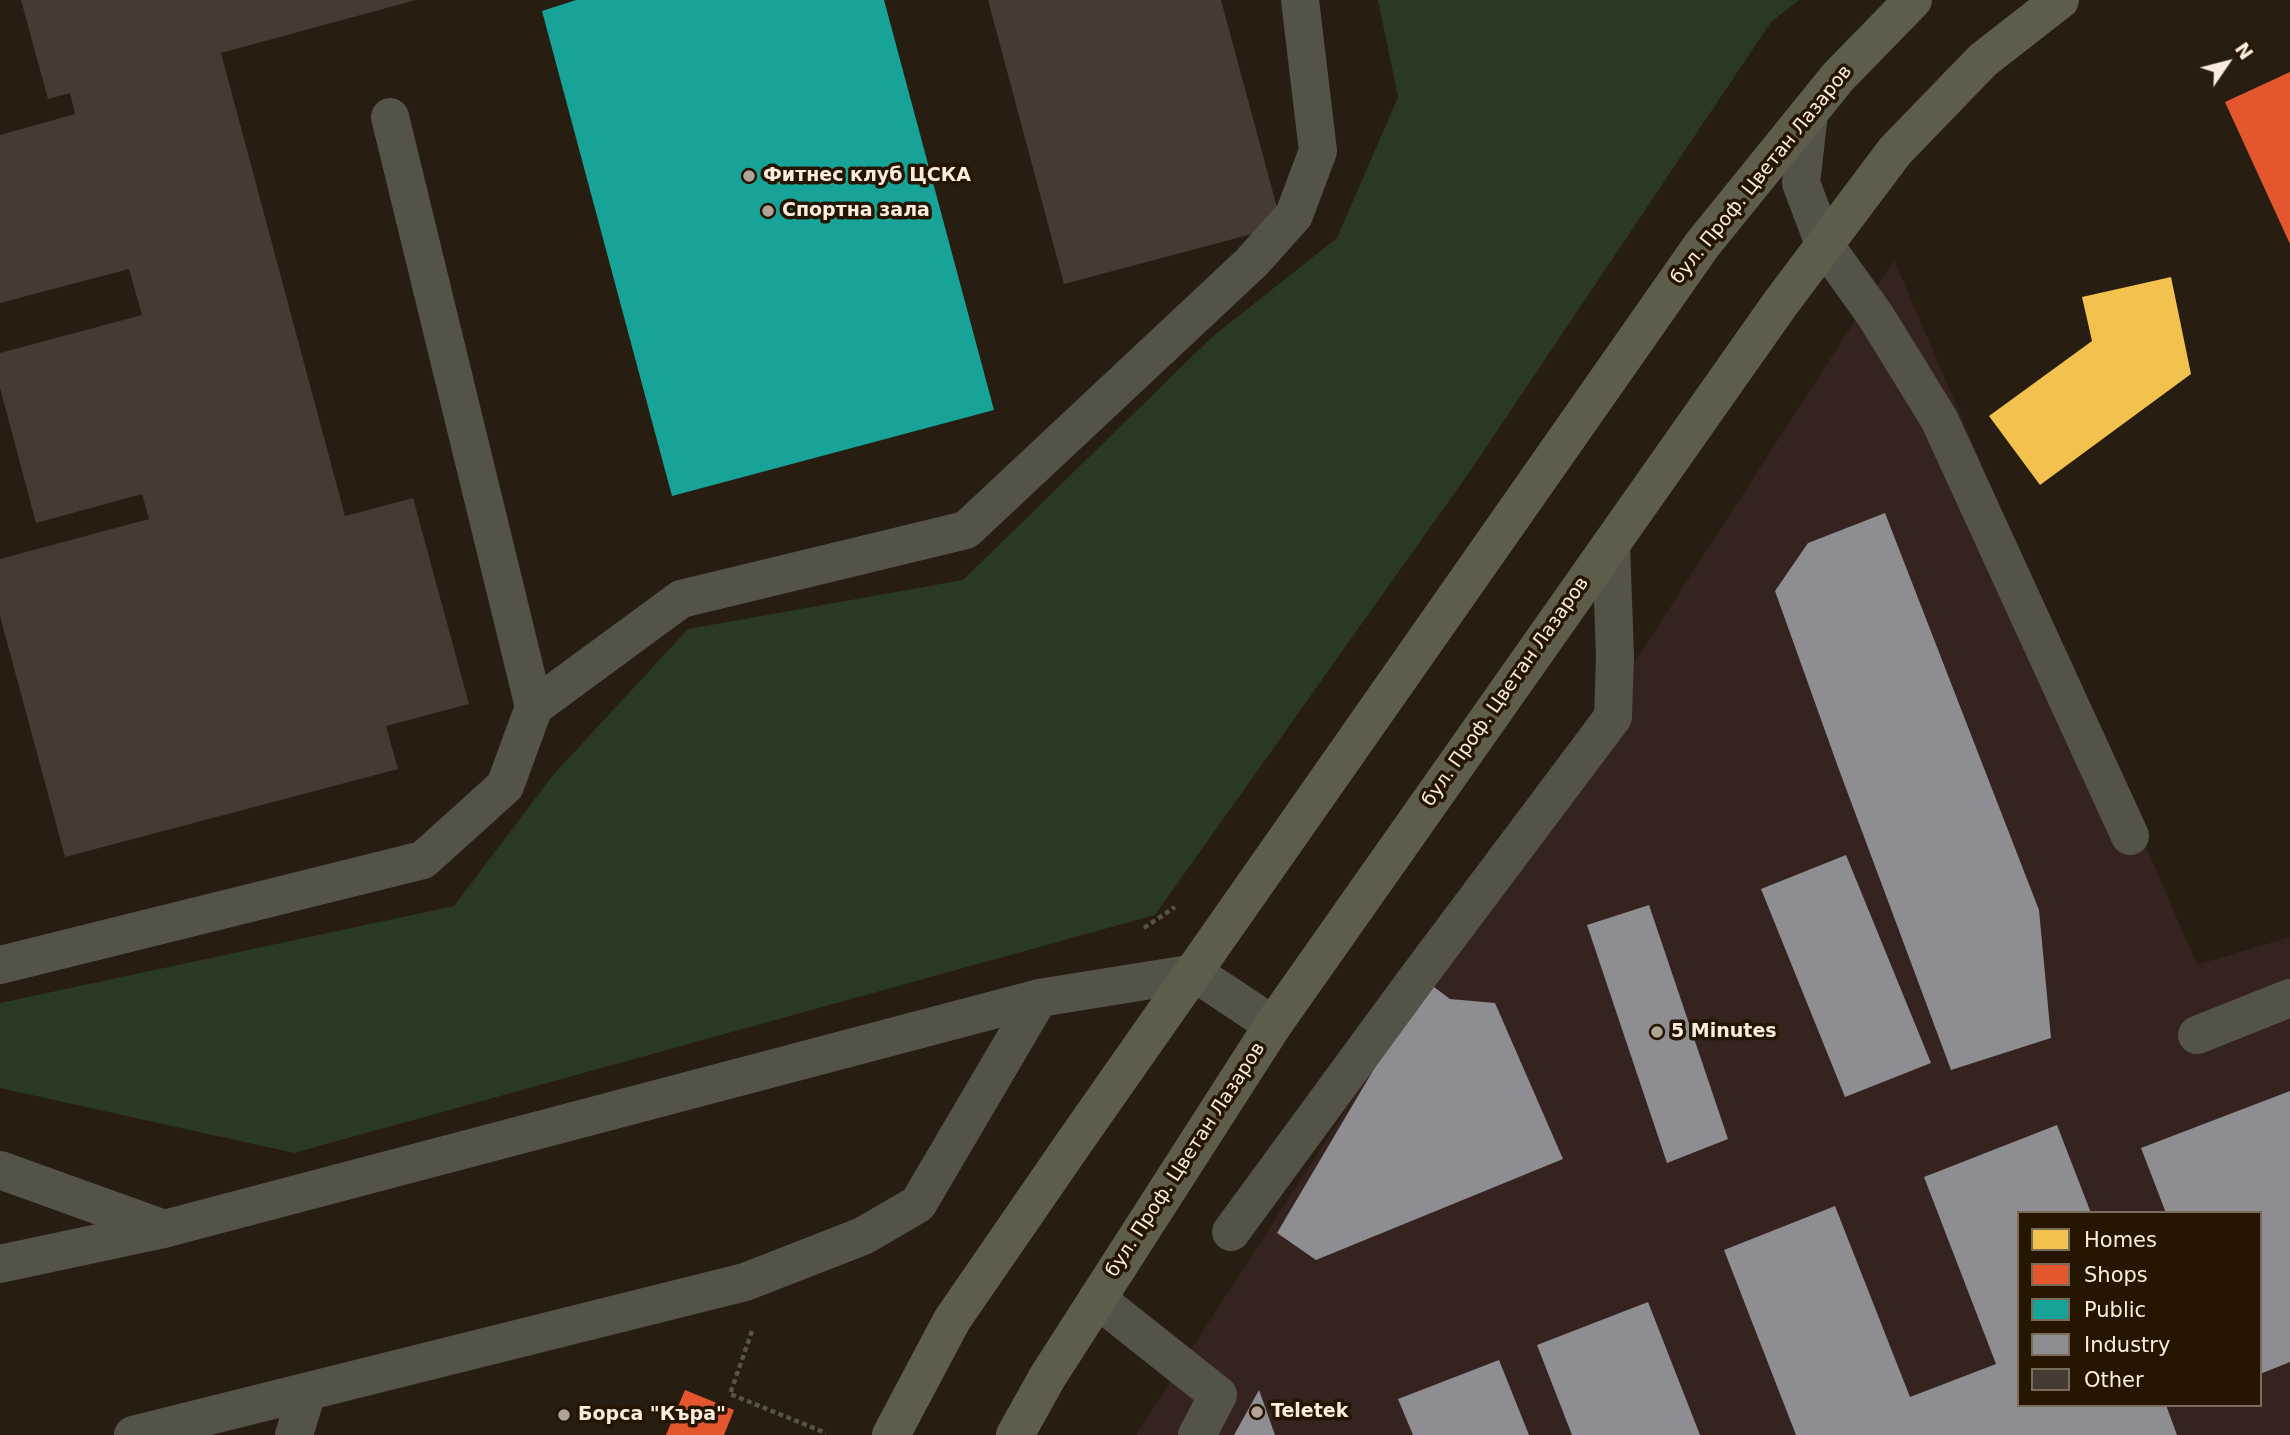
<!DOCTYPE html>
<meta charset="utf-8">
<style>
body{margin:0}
#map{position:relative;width:2290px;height:1435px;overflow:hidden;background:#271d11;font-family:"DejaVu Sans",sans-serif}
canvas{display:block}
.legend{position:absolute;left:2017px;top:1211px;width:245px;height:196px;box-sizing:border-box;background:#261501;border:2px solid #7b6b5a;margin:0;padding:9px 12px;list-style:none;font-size:21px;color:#faede0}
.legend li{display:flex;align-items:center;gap:14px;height:35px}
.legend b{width:35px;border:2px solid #7b6b5a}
.north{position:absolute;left:2192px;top:28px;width:70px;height:70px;-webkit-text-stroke:5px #261501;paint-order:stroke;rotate:55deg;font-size:19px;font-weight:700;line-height:28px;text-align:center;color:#faede0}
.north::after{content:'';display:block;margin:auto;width:24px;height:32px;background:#faede0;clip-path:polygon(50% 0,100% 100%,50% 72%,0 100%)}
</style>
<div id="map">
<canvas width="2290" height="1435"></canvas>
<ul class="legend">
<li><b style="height:19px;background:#f2c14e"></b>Homes</li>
<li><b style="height:19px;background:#e4572e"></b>Shops</li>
<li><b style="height:19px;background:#17a398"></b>Public</li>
<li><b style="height:19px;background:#8d8d92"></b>Industry</li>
<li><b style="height:19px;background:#453b32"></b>Other</li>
</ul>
<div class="north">N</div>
</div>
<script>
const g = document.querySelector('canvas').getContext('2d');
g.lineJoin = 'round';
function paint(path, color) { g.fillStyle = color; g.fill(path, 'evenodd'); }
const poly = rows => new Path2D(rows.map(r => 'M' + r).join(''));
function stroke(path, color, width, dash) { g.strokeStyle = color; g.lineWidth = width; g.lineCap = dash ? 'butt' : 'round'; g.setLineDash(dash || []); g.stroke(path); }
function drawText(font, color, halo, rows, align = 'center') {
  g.font = font + ' "DejaVu Sans",sans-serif'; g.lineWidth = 7; g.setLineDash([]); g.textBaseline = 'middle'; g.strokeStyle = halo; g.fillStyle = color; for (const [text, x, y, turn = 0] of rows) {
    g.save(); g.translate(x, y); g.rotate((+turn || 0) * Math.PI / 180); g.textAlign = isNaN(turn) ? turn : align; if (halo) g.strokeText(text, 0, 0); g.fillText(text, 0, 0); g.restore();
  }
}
const industrial = poly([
 [1894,260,2197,965,2290,937,2290,1435,1136,1435],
 [2019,1213,2260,1213,2260,1405,2019,1405]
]);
const green = poly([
 [1378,0,1799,0,1771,22,1473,467,1155,915,294,1153,0,1088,0,1003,454,906,553,775,688,629,963,580,1212,337,1337,238,1398,97]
]);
const homes = poly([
 [2171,277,2191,374,2040,485,1989,416,2092,341,2082,297]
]);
const shops = poly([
 [2290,72,2290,244,2225,102],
 [685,1390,734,1410,724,1435,666,1435]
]);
const public = poly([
 [576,0,884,0,994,410,672,496,542,11]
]);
const industry = poly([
 [1885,513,2039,910,2051,1038,1951,1070,1838,767,1775,591,1808,543],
 [1846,855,1931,1063,1845,1097,1761,889],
 [1649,905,1728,1139,1667,1163,1587,925],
 [1426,981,1450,999,1495,1003,1563,1159,1316,1260,1277,1233],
 [2290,1091,2290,1362,2260,1374,2260,1213,2166,1213,2141,1148],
 [2057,1125,2091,1213,2019,1213,2019,1405,2166,1405,2177,1435,1796,1435,1724,1250,1835,1206,1910,1397,1996,1364,1924,1177],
 [1648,1302,1700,1435,1572,1435,1537,1345],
 [1499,1360,1529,1435,1413,1435,1398,1399],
 [1259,1390,1275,1435,1234,1435]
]);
const building = poly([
 [21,0,416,0,221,53,345,516,413,498,469,704,386,726,398,769,65,857,0,616,0,559,149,519,142,494,36,523,0,388,0,353,142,315,129,269,0,303,0,135,75,114,70,93,48,99],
 [988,0,1221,0,1282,226,1064,284]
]);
const path = poly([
 [1144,928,1175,907],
 [752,1331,730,1394,826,1433]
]);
const minor = poly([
 [1809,113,1801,183,1824,244,1875,315,1939,419,2130,836],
 [534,707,681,599,966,530,1252,262,1294,215,1318,151,1300,0],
 [0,965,423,860,505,786,534,707,390,117],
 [2197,1035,2290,998],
 [0,1170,164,1229],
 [1231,1232,1415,981,1613,717,1615,656,1611,544],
 [0,1264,164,1229,1039,998,1195,973,1273,1025],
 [1097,1299,1218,1395,1197,1435],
 [133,1435,745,1282,863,1236,918,1204,1039,998],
 [294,1435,307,1392]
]);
const major = poly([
 [891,1435,952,1320,1071,1147,1702,245,1838,77,1913,0],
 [1015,1435,1048,1376,1273,1025,1780,304,1895,151,1983,60,2060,0]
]);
const markers = [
 [749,176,7,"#b0a498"],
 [768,211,7,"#b0a498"],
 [1657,1032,7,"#b0a498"],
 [1257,1412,7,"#b0a498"],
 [564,1415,7,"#b0a498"]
];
const streetNames = [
 ["бул. Проф. Цветан Лазаров",1762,175,-51],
 ["бул. Проф. Цветан Лазаров",1506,692,-55],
 ["бул. Проф. Цветан Лазаров",1186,1160,-57]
];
const poiNames = [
 ["Фитнес клуб ЦСКА",763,176],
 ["Спортна зала",782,211],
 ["5 Minutes",1671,1032],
 ["Teletek",1271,1412],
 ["Борса \"Къра\"",578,1415]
];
paint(industrial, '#35231f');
paint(green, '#2a3923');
paint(homes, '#f2c14e');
paint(shops, '#e4572e');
paint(public, '#17a398');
paint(industry, '#8d8d92');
paint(building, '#453b32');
stroke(path, '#565347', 4.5, [5, 3.5]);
stroke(minor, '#545347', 38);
stroke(major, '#5e5c4b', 38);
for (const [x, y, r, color] of markers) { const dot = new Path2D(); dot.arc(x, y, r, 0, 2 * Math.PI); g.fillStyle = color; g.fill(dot); stroke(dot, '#261501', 2.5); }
drawText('19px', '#faede0', '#261501', streetNames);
drawText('bold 19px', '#faede0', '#261501', poiNames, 'left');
</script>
